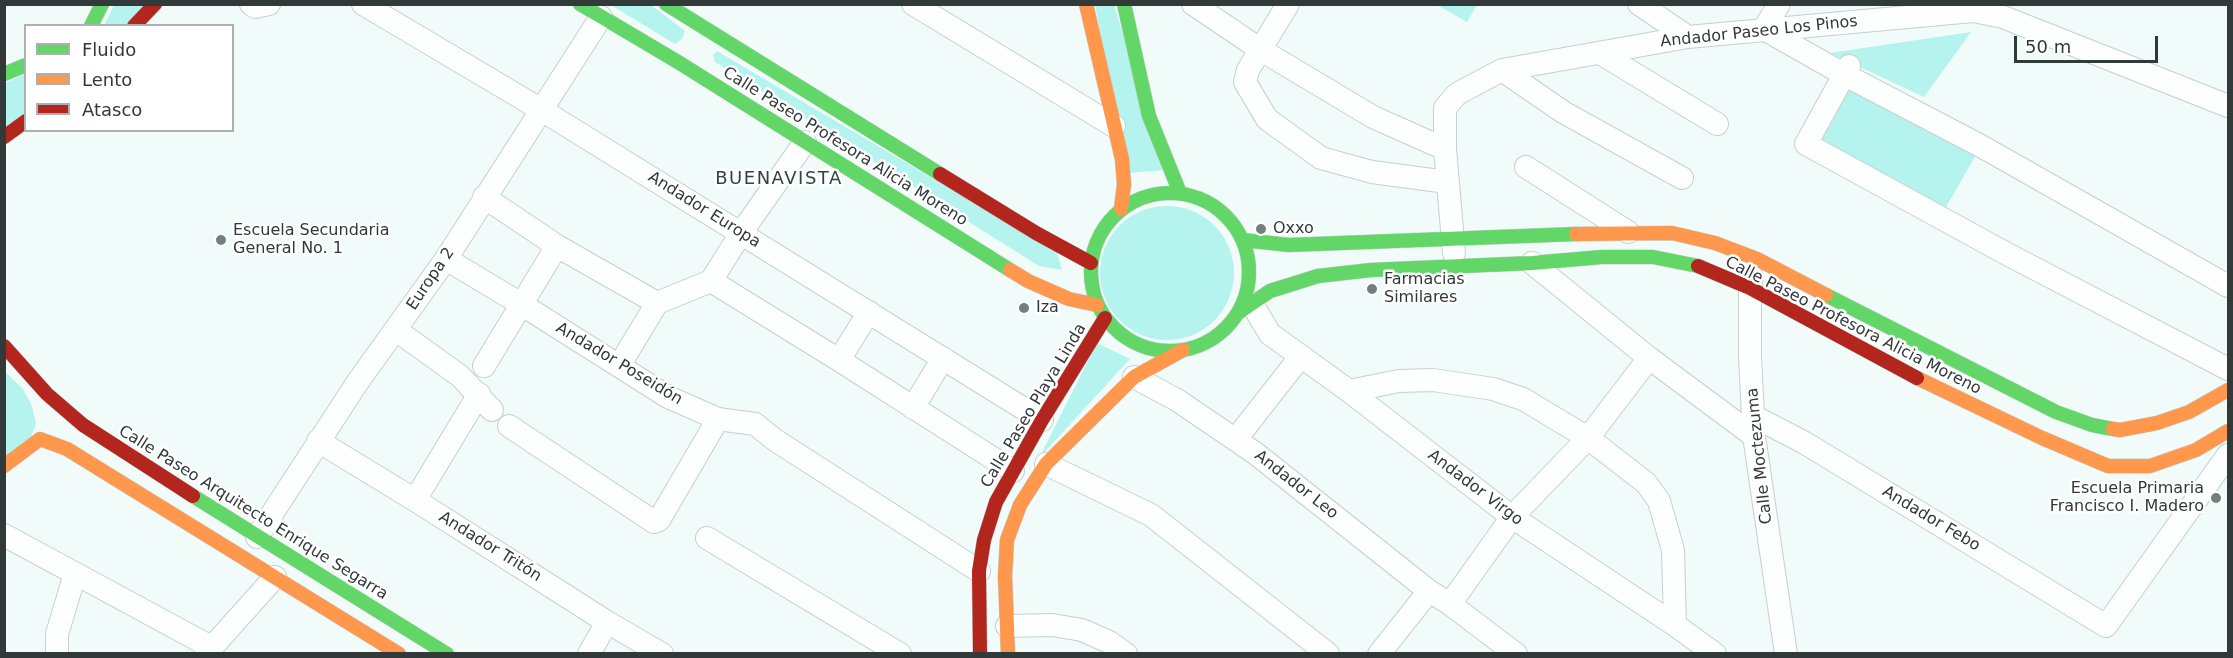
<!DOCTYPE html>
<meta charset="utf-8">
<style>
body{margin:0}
#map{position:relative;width:2233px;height:658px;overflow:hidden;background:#f0fbfa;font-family:"DejaVu Sans",sans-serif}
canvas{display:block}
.frame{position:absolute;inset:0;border:6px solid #313a39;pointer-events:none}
.legend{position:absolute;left:24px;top:24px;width:210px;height:108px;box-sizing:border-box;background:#fff;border:2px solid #adb0b0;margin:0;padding:8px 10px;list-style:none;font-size:18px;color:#313a39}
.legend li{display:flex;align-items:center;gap:12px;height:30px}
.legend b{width:30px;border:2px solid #adb0b0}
.scale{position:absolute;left:2014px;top:36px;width:144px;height:27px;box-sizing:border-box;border:3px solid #313a39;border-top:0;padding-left:8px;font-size:18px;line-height:21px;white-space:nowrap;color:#313a39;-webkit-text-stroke:4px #fff;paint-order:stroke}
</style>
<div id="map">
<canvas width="2233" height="658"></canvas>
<div class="frame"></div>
<ul class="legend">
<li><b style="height:8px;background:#63d668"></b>Fluido</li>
<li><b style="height:8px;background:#ff974d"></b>Lento</li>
<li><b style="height:8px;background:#b3261e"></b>Atasco</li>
</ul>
<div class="scale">50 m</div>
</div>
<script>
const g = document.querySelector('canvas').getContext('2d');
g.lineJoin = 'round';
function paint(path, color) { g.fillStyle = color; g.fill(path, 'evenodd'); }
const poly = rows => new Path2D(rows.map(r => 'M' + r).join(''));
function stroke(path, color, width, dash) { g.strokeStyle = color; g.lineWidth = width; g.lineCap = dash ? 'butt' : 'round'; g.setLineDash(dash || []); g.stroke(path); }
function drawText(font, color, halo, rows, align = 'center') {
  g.font = font + ' "DejaVu Sans",sans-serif'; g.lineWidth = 5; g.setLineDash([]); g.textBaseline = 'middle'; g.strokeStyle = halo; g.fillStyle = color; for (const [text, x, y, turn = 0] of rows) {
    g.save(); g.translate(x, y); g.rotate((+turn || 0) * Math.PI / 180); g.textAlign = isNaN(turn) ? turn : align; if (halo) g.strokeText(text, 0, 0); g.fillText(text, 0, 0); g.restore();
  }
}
const green = poly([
 [114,5,149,5,131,25,104,26],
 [611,5,651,5,685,31,682,39,675,44],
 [1095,5,1114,5,1165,170,1128,173],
 [1437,5,1477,4,1477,5,1467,22],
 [1971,32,1924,97,1830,53],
 [717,51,1057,252,1062,270,1039,266,715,62,713,55],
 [25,74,25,112,5,129,5,83],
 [1845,75,1981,146,1941,216,1806,144],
 '1100 273a67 67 0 1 1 134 0a67 67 0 1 1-134 0Z',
 [1097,343,1130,359,1039,458],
 [4,371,23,389,32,406,36,424,28,444,4,458]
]);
const street = poly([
 [251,4,255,7,269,4],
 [363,4,540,109,1042,420],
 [913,4,1114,126],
 [1193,4,1261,50,1373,117,1445,149],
 [1288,4,1248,70,1245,82,1267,119,1321,158,1372,172,1447,182],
 [1639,4,1688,37],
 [1779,4,1764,29,1845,75,1981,146,2228,286],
 [1600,53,1717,124],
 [1849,66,1806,144,2007,254,2228,369],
 [1502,70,1563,112,1682,178],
 [1526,167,1628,232],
 [484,197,557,246,657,303,711,281],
 [1454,253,1445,149,1445,108,1457,94,1502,70,1688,37,1973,11,2003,17,2228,106],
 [446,259,521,304,668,397,718,419,755,424,775,440,979,571],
 [1532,263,1649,358,1754,436],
 [1752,277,1750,288,1750,357,1754,436,1786,654],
 [711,281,839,360,1013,471],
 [711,281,741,233,805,142],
 [1252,304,1270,334,1349,391,1512,517,1675,625,1715,654],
 [396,330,460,376,492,410],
 [839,360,869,312],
 [484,366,557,246],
 [619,366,657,303],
 [1134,377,1177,400,1255,453,1429,591,1450,604,1516,654],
 [1349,391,1399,381,1433,380,1493,389,1523,399,1588,438,1646,483,1659,501,1673,550,1675,625],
 [913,408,943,358],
 [1753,416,1805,443,2106,626,2228,455],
 [509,426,654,522,659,520,718,419],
 [1236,439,1301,356],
 [318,441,415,500,607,622,662,654],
 [1046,464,1151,515,1328,654],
 [415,500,479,394],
 [4,535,211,647],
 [257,537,357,383,446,259,601,17],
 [707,538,900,654],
 [1450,604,1512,517,1588,438,1649,358],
 [1007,626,1052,625,1082,630,1109,642,1126,654],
 [57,654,57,634,75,574],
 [206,654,275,577],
 [589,654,607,622],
 [1379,654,1429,591]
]);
const fast = poly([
 [580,4,678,62,1010,270],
 [666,4,940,174],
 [1124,4,1149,116,1180,193],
 [91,26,102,4],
 [4,74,26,65],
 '1091 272a79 79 0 1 1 158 0a79 79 0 1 1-158 0Z',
 [1243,240,1289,245,1576,234],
 [1826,295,2056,412,2092,425,2113,429],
 [1238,313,1270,291,1318,276,1371,270,1532,263,1602,257,1653,257,1698,266],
 [193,496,447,654]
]);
const slow = poly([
 [1086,4,1122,159,1124,184,1121,209],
 [1576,234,1672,233,1715,243,1757,259,1826,295],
 [1010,270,1028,281,1069,299,1097,305],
 [1917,378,2042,438,2108,466,2150,466,2196,450,2228,431],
 [2113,429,2120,430,2157,423,2189,412,2228,390],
 [4,466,40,439,67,449,399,654],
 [1008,654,1005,576,1007,540,1020,505,1046,464,1134,377,1183,350]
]);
const jam = poly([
 [134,26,155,4],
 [4,137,26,121],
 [940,174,1036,233,1091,263],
 [1698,266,1750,288,1917,378],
 [4,346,47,394,83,425,193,496],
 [980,654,979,571,984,540,996,502,1042,420,1105,318]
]);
const markers = [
 [1261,229,6,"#747e7d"],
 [221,240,6,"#747e7d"],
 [1372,289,6,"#747e7d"],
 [1024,308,6,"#747e7d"],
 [2216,498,6,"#747e7d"]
];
const streetNames = [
 ["Andador Paseo Los Pinos",1759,32,-6],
 ["Calle Paseo Profesora Alicia Moreno",845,147,32],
 ["Andador Europa",704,210,32],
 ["Europa 2",431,279,-56],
 ["Calle Paseo Profesora Alicia Moreno",1853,326,27],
 ["Andador Poseidón",619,364,31],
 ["Calle Paseo Playa Linda",1034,406,-59],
 ["Calle Moctezuma",1760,456,-96],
 ["Andador Leo",1296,485,38],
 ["Andador Virgo",1475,488,37],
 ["Calle Paseo Arquitecto Enrique Segarra",253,513,32],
 ["Andador Febo",1931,519,31],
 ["Andador Tritón",490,547,32]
];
const poiNames = [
 ["Oxxo",1273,229],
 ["Escuela Secundaria",233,231],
 ["General No. 1",233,249],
 ["Farmacias",1384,280],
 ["Similares",1384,298],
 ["Iza",1036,308],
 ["Escuela Primaria",2204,489,"right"],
 ["Francisco I. Madero",2204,507,"right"]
];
const neighbourhoodNames = [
 ["BUENAVISTA",779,179]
];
paint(green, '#b5f3ee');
stroke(street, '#c6d0cf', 24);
stroke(fast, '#c6d0cf', 15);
stroke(slow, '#c6d0cf', 15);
stroke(jam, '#c6d0cf', 15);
stroke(street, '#fdfefe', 22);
stroke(fast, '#63d668', 14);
stroke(slow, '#ff974d', 14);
stroke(jam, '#b3261e', 14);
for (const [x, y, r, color] of markers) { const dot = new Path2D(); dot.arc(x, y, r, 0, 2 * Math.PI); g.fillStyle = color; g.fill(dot); stroke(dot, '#fff', 2); }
drawText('16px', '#313a39', '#fff', streetNames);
drawText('16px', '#313a39', '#fff', poiNames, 'left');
g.letterSpacing = '1.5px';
drawText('18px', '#304341', '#fff', neighbourhoodNames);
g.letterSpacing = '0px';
</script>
